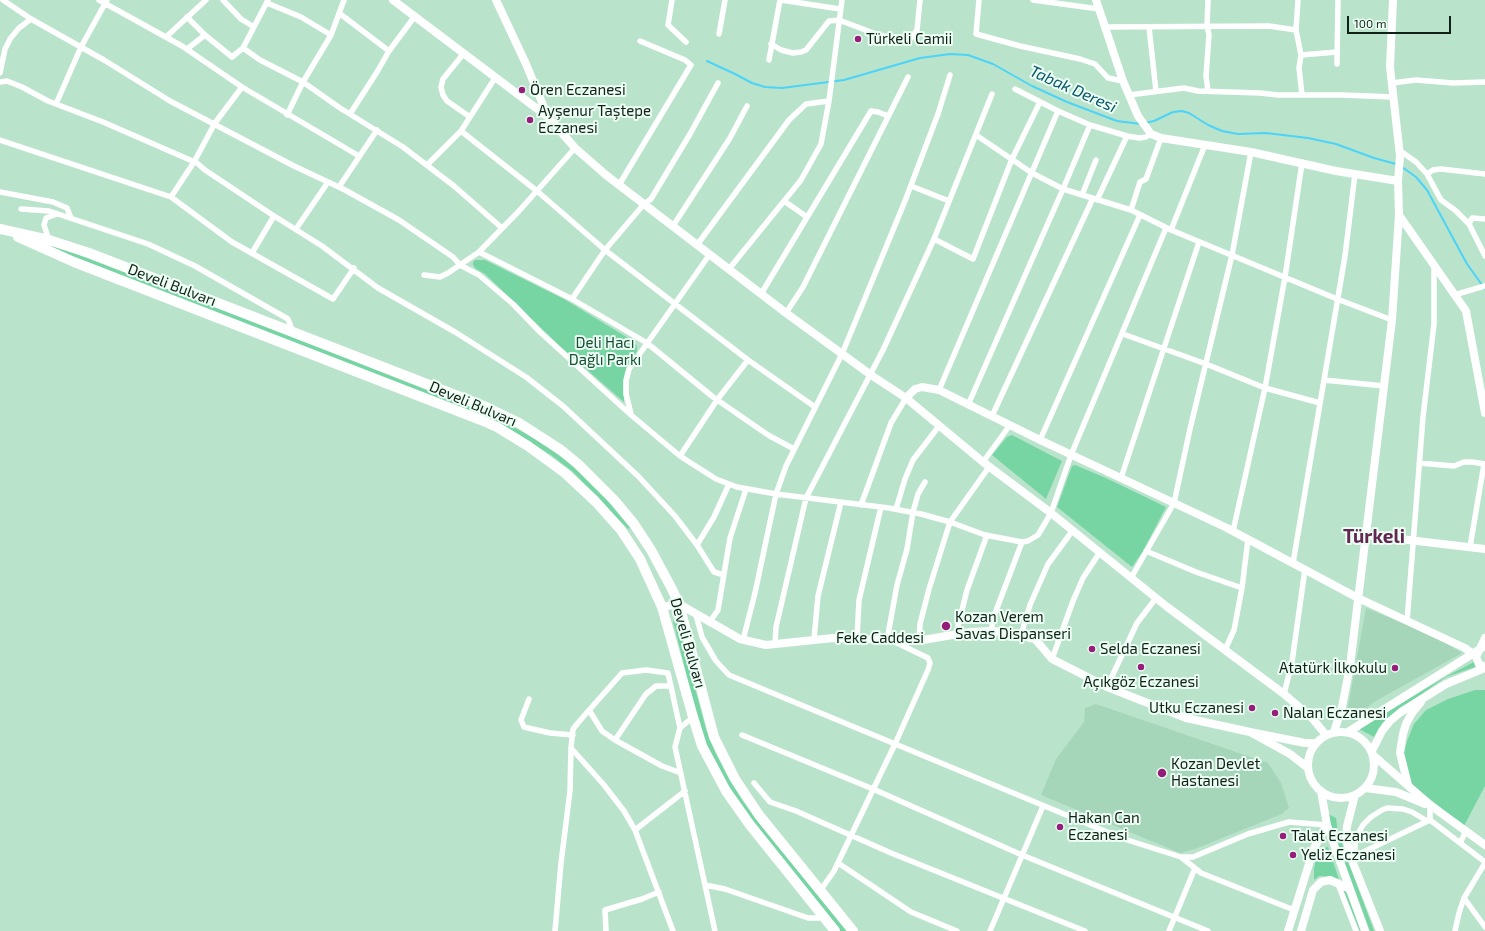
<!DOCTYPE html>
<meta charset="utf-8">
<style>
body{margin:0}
#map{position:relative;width:1485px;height:931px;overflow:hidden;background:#b9e4cb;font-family:"Exo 2",sans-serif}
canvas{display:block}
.scale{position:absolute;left:1347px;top:16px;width:104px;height:18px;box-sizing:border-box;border:2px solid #112118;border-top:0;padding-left:5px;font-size:12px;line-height:14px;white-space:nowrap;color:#112118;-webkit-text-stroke:3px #edfef4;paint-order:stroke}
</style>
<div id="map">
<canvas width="1485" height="931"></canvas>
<div class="scale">100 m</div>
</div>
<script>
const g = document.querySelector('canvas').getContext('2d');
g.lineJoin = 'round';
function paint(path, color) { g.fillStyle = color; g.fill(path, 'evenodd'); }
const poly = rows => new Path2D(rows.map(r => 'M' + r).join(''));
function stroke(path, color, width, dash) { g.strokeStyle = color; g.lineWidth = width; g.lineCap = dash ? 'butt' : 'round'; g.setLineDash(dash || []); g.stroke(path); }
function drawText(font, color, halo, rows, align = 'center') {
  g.font = font + ' "Exo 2",sans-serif'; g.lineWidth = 4; g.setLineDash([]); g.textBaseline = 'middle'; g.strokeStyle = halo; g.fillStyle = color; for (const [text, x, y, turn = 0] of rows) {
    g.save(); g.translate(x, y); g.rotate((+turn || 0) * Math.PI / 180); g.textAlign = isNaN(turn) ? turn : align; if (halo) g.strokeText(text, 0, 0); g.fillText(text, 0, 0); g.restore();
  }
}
const built = poly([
 [1366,608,1408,625,1439,639,1462,653,1374,702,1353,719,1347,712],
 [1096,704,1268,763,1281,783,1289,808,1282,814,1195,849,1180,853,1041,795,1056,759,1084,722,1085,708]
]);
const green = poly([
 [53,245,321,348,499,419,539,441,565,460,580,473,606,499,630,528,628,529,573,472,551,455,506,427,61,253,51,246],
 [475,260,485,260,564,299,633,341,637,346,637,351,625,372,623,381,624,402,562,348,485,274,476,269,473,265,473,262],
 [1012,435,1062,461,1046,499,992,455,1007,437],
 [1075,465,1106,478,1166,507,1143,551,1132,567,1057,507,1072,466],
 [673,621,677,621,706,729,715,752,728,777,742,800,762,827,847,931,840,931,765,838,732,794,705,742,697,717],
 [1474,662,1475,667,1446,677,1393,714,1383,722,1374,737,1359,729,1445,677],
 [1475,690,1485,690,1485,786,1464,826,1411,784,1403,757,1407,741,1414,724,1426,710,1448,699],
 [1326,813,1336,818,1338,833,1374,931,1370,931],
 [1328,847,1339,879,1323,876,1319,876,1314,880,1314,868,1318,851,1322,848],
 [1342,887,1344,887,1361,931,1360,931]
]);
const stream = poly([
 [707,61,735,74,752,83,765,87,782,88,844,80,920,58,950,54,968,55,993,64,1032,86,1067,102,1117,121,1141,124],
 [1145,123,1154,121,1173,112,1182,111,1189,113,1208,125,1222,131,1238,134,1266,133,1308,138,1336,144,1374,158,1396,164],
 [1402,167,1416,177,1427,190,1467,264,1485,289]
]);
const street = poly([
 [3,0,31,19,104,60,170,101,294,166,345,190,399,220,453,257,460,265,479,275,513,304,540,332,631,415,680,456,716,479,737,487,776,494,889,508,921,514,950,522,985,535,1022,542,1028,541,1038,535,1051,513,1071,455,1166,228],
 [99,0,182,46,242,87,359,156],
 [223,0,241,19,254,27],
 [672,0,668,25,686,42],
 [781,0,840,9],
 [979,0,976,34,1020,46,1080,59,1095,64,1108,78,1123,81],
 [1033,0,1099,9],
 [1298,0,1296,30,1301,55,1299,68,1302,95],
 [267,3,301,17,331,35],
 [339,13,389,51],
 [187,17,205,35,232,57,243,48,268,0],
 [1105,27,1269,26,1296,30],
 [1149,27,1156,91],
 [719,34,725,0],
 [166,37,206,0],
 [771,44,781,50,793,53,801,52,806,50,829,21,839,20,876,34,903,41,910,39,917,30,920,0],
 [243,48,260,60,303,82,340,108,403,147,454,186,502,228],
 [187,49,205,35],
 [464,53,443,79,441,87,443,95,447,101,470,117],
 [1301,55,1337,52],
 [769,60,780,0],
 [1337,64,1338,0],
 [0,73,5,49,10,39,19,28,31,19],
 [0,82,7,81,22,87,48,101,103,122,197,163,205,170,271,214,322,246,378,288,455,332,526,377,563,406,638,476,675,516,697,545],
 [1392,83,1416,80,1453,83,1485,82],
 [1015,89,1058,111,1090,125,1127,136,1139,138,1146,137,1151,134],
 [1208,91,1206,76,1209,35,1207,26,1208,0],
 [1129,95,1184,88,1198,91,1260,93,1278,95,1342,95,1394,97],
 [56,104,81,47,107,0],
 [350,114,377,72,389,51,415,16],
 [287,115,303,82,331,35,344,0],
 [461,131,537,191,605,250,748,360,815,407],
 [976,135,1032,173,1063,189,1131,210,1171,230,1337,299,1392,320],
 [0,140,171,197,232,242,333,299,354,268],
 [1399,150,1416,162,1427,174,1441,200,1455,210,1469,224,1485,256],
 [427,165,461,131,495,78],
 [1427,174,1433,170,1441,169,1485,174],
 [619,185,691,65,685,60,640,41],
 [911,186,949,201],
 [339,187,377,130],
 [0,192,53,202,67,208,71,218],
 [1082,195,1096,160],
 [171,197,194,162,215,123,242,87],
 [1097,200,1127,136],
 [784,201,807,217],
 [21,209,49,211,148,244,195,266,288,319,293,332],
 [1131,210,1140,182,1146,179,1161,138],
 [1469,224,1472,218,1485,219],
 [673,226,730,138,747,106],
 [296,229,328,182],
 [1171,230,1205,145],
 [934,239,973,259,1012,159,1040,102],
 [49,240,44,225,46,218,57,214],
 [697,245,789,120,806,104,829,101],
 [479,252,572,299,647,343,713,397,768,435,794,449],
 [252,253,274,216],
 [729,269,801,180,821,144,829,101,842,0],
 [424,275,440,277,448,273,479,252,519,211,575,148],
 [761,294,871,111,878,112,888,116],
 [1454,295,1485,286],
 [572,299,605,250,644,204,651,199,690,134,718,83],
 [786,313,803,287,908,77],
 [1123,334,1206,364,1265,388,1320,403],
 [1324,380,1384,386],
 [939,390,1058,111],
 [968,405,1063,189,1090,125],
 [631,414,626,394,626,381,629,369,710,254],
 [992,416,1093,198],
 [1040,440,1140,215],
 [680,456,717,400,748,360],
 [983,462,1010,425],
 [1419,463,1454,466,1464,462,1472,462,1485,464],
 [1121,478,1199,242],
 [861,505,891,423,906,398],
 [896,509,905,479,913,460,939,426],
 [1233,531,1265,388,1285,277,1302,163],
 [1470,547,1484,464],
 [1146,551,1196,572,1242,588],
 [1293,563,1345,256,1355,174],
 [724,575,714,572,697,545,714,517,729,484],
 [1131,578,1174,503,1190,429,1232,255,1251,152],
 [696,615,702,637,716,661,729,675,1124,839,1181,857,1193,857,1248,834,1289,822,1327,825],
 [1407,621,1423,417,1434,324,1434,266],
 [709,623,718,610,730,538,746,489],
 [991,631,994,616,1022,542],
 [956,634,967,590,987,535],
 [1021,635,1030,605,1048,564,1073,530],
 [857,638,859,600,881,507],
 [814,639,818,596,841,502],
 [743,640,755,593,776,494,786,466,842,354,905,201,938,114,950,75],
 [887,640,897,585,907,549,913,512,918,494,925,482],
 [919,640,920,624,929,589,950,522,989,467],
 [775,644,776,627,806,498,883,350,934,239,992,94],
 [1225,650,1234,630,1242,588,1248,539],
 [1052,659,1073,601,1083,578,1100,552],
 [1107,687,1137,623,1156,598],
 [1284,694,1292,662,1305,569],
 [529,699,521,720,524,727,550,733,573,735],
 [589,710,602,731,615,740,662,766,681,773],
 [693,717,680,728,675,747,715,931],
 [742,735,873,789,1022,855,1208,931],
 [615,740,646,694,656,686,671,686],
 [571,748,604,785,624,811,635,830,673,931],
 [754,783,770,802,796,811,891,853,1085,931],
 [1430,805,1430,820,1485,862],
 [635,830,685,791],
 [1460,843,1466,831],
 [1355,856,1355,842,1359,832,1363,825,1371,817,1382,810,1387,808,1403,809,1412,812,1427,821],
 [1181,857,1201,873,1294,910],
 [1353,857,1430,820],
 [838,863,911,912,957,931],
 [1338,884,1356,931],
 [705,885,725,889,808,918,824,918],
 [820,891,834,871,895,744,928,670,930,663,928,658,895,642],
 [1464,898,1485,927],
 [555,931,561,863,570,791,571,748,573,729,583,717,622,673,646,670,668,673,680,728],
 [606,931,605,910,642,899,659,892],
 [990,931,1043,806],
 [1169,931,1195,868],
 [1455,931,1459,913,1464,898,1485,863]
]);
const secondary = poly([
 [393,0,548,117,575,148,606,175,786,313,871,375,906,398,983,462,1051,513,1166,606,1284,694,1312,718,1326,735],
 [496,0,526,64,548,117],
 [1096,0,1123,81,1138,116,1151,134,1161,138,1251,152,1336,171,1398,181],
 [1399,215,1466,311,1485,413],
 [906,398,915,389,922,387,939,390,1040,440,1225,527,1358,598,1465,648,1473,654],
 [1366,535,1485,549],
 [662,607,679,604,740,639,766,645,833,638,917,641,970,632,991,631,1006,632,1035,639,1052,659,1107,687,1186,718,1250,732],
 [1485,638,1476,657,1479,664,1485,667],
 [1334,732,1342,707,1350,666,1392,320,1399,215,1398,181,1400,156,1390,67,1393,0],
 [1348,732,1485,646],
 '1308 765a33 33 0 1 1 66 0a33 33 0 1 1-66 0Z',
 [1372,751,1382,731,1390,721,1401,712,1446,684,1485,668],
 [1373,755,1430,805,1485,845],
 [1308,768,1290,754,1250,732,1305,743,1316,743],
 [1408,785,1400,753,1401,746,1403,734,1406,724,1412,713,1421,702],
 [1365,788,1396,792,1425,804],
 [1321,791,1327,825,1365,931],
 [1355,795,1347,826,1346,838,1351,858,1380,931],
 [1288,931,1314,848,1327,825],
 [1301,931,1313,890,1321,882,1330,880,1348,888]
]);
const highway = poly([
 [0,229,49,240,89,253,486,407,519,423,561,450,578,464,615,501,634,524,651,550,672,589,679,604,714,737,735,779,759,815,853,931],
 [18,237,74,262,481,420,497,427,528,446,565,473,595,501,621,530,640,559,662,607,693,717,702,746,726,791,750,825,835,931]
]);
const markers = [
 [858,39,4,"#951e7a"],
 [522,90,4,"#951e7a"],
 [530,120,4,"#951e7a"],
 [946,626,5,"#951e7a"],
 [1092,649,4,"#951e7a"],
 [1141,667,4,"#951e7a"],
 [1395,668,4,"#951e7a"],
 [1252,708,4,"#951e7a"],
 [1275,713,4,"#951e7a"],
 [1162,773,5,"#951e7a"],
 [1060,827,4,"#951e7a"],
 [1283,836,4,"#951e7a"],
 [1293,855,4,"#951e7a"]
];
const poiNames = [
 ["Türkeli Camii",866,39],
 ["Ören Eczanesi",530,90],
 ["Ayşenur Taştepe",538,111],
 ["Eczanesi",538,128],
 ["Kozan Verem",955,617],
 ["Savas Dispanseri",955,634],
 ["Selda Eczanesi",1100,649],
 ["Atatürk İlkokulu",1387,668,"right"],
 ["Açıkgöz Eczanesi",1141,682,"center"],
 ["Utku Eczanesi",1244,708,"right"],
 ["Nalan Eczanesi",1283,713],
 ["Kozan Devlet",1171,764],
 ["Hastanesi",1171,781],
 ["Hakan Can",1068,818],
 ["Eczanesi",1068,835],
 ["Talat Eczanesi",1291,836],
 ["Yeliz Eczanesi",1301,855]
];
const streetNames = [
 ["Develi Bulvarı",172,285,21],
 ["Develi Bulvarı",473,404,23],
 ["Feke Caddesi",880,638],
 ["Develi Bulvarı",688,643,74]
];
const parkNames = [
 ["Deli Hacı",605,343],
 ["Dağlı Parkı",605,360]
];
const waterNames = [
 ["Tabak Deresi",1073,89,24]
];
const districtNames = [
 ["Türkeli",1374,537]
];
paint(built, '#a6d6ba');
paint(green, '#77d5a4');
stroke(stream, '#4cd3f7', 2);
stroke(street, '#fff', 5.5);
stroke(secondary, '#fff', 8);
stroke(highway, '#fff', 10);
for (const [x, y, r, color] of markers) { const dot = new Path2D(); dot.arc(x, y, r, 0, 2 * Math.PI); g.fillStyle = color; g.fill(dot); stroke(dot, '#edfef4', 1.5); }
drawText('15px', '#112118', '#edfef4', poiNames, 'left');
drawText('15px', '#112118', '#edfef4', streetNames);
drawText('15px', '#175035', '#edfef4', parkNames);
drawText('italic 16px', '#055669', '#edfef4', waterNames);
drawText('bold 19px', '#622852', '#edfef4', districtNames);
</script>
